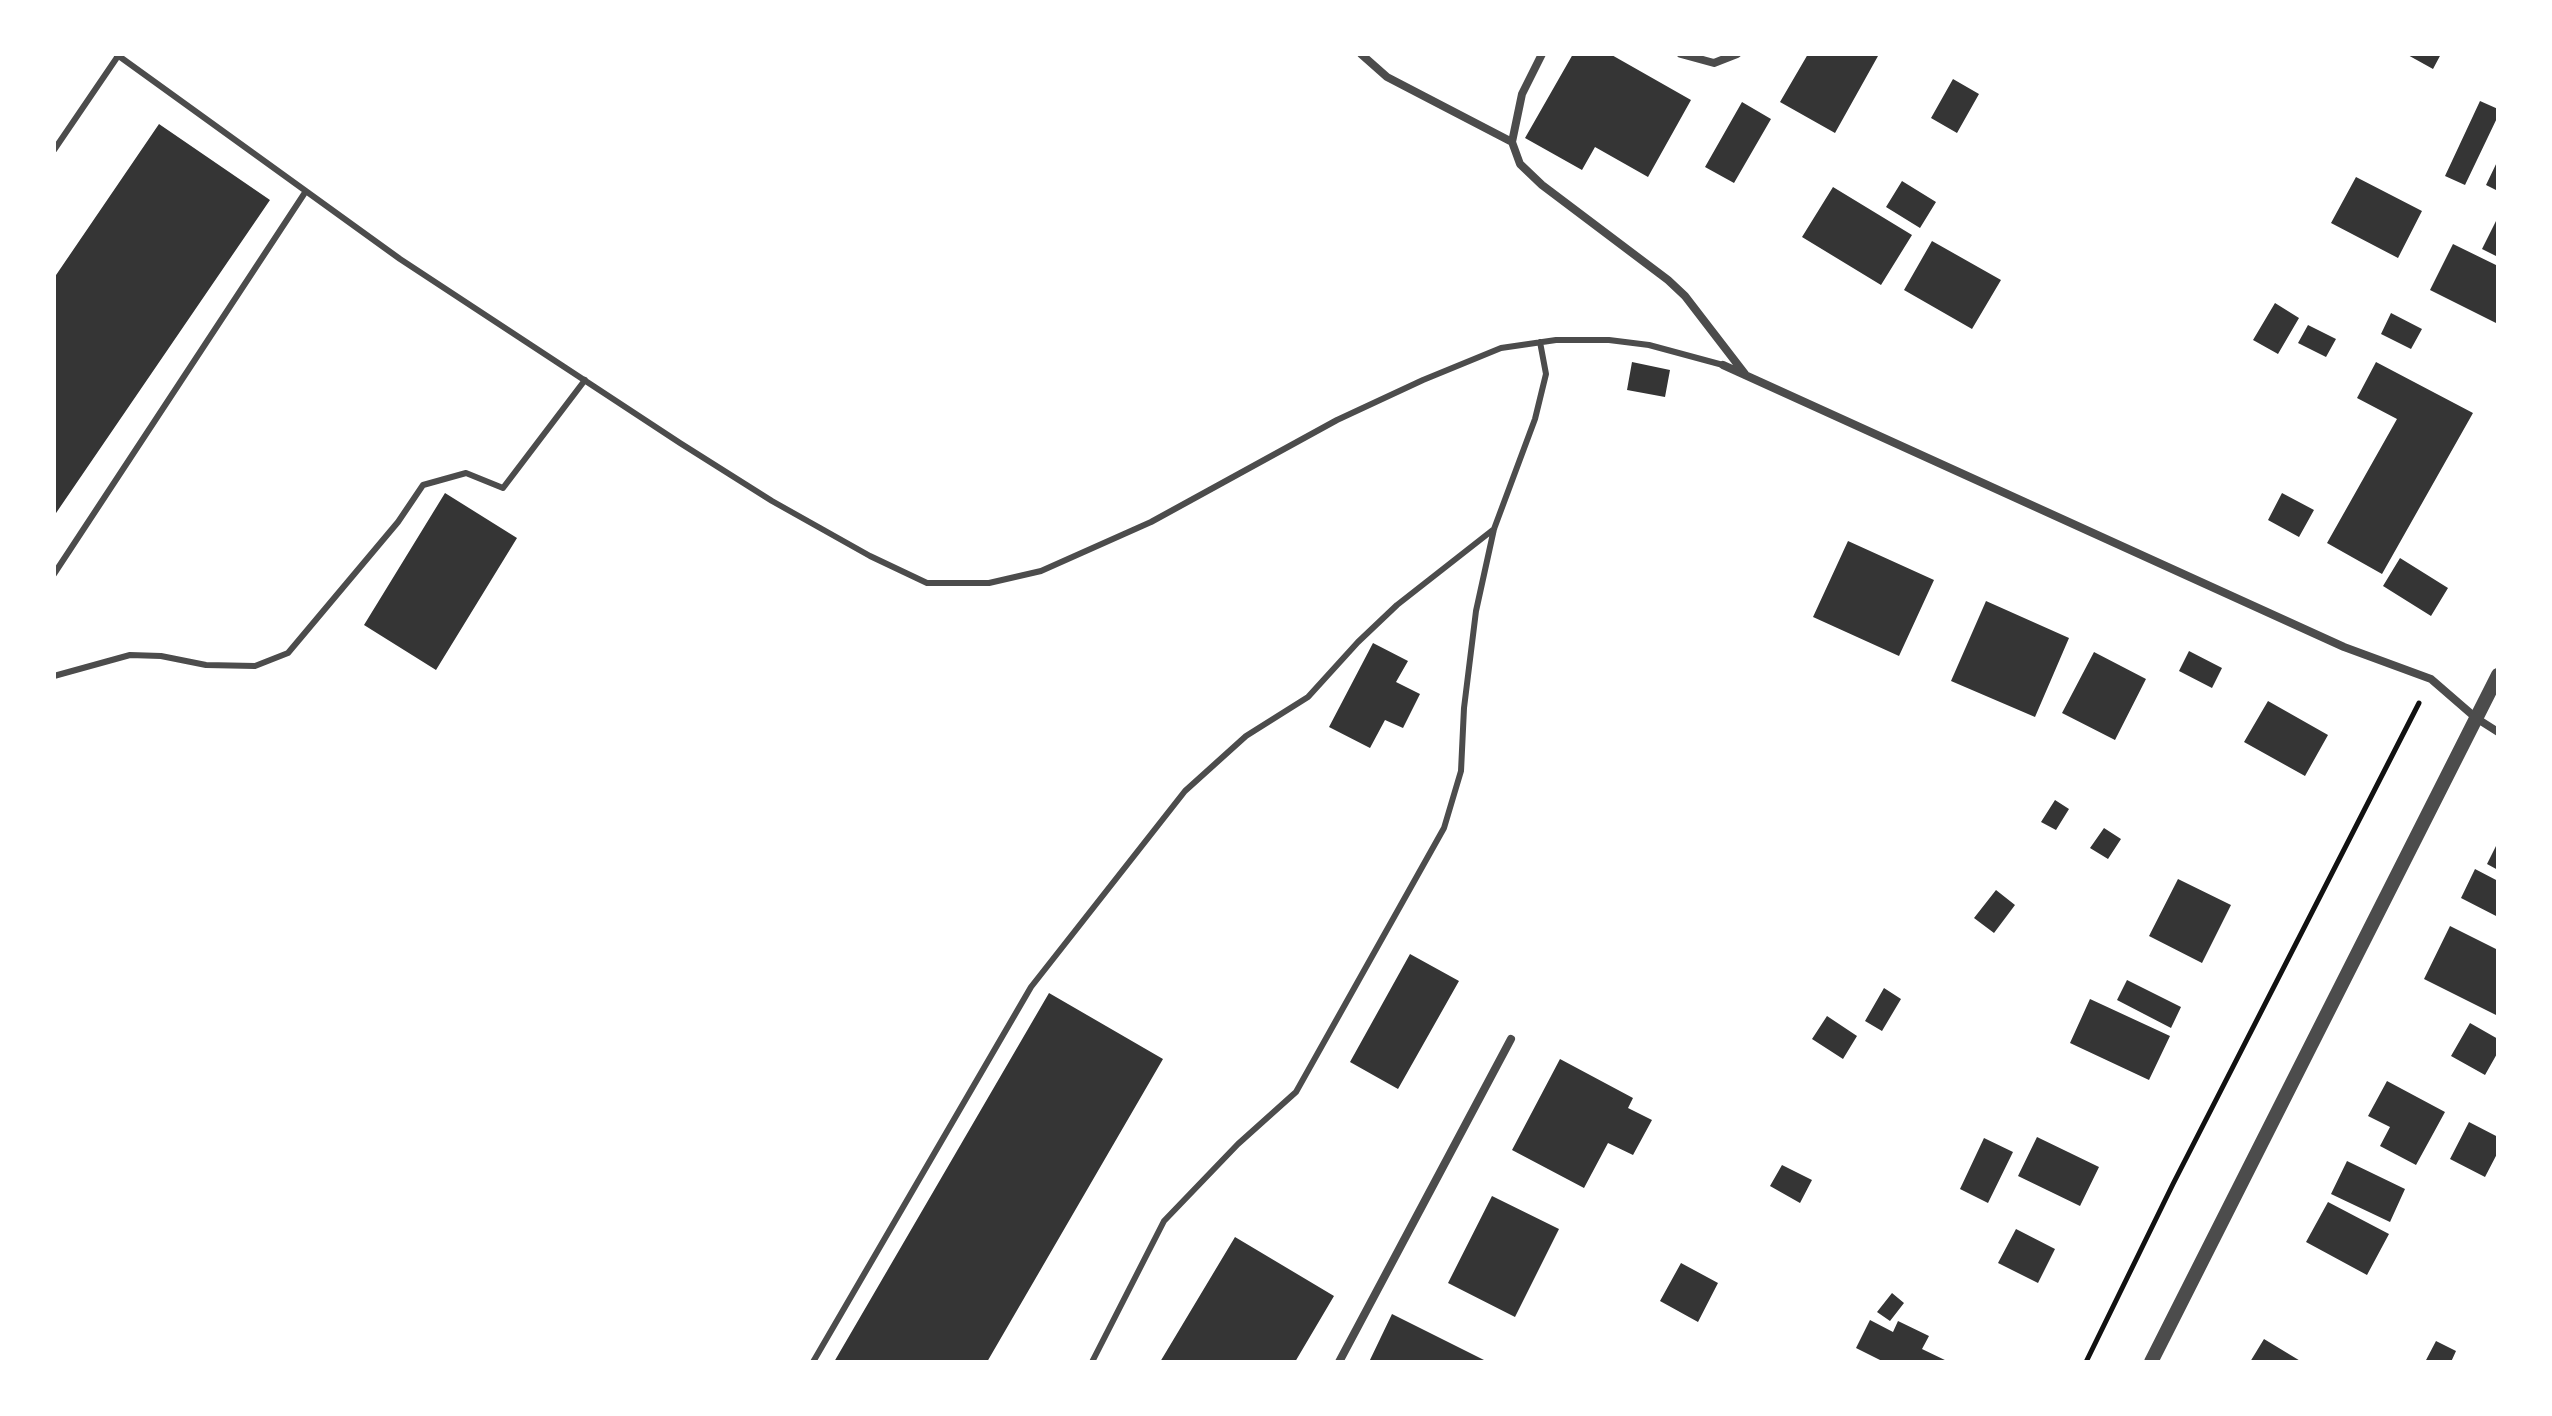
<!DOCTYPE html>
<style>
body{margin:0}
#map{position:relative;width:2552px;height:1416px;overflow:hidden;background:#fff;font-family:"PT Sans",sans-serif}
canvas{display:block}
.frame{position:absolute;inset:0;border:56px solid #fff;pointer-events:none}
</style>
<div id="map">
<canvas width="2552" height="1416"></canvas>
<div class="frame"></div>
</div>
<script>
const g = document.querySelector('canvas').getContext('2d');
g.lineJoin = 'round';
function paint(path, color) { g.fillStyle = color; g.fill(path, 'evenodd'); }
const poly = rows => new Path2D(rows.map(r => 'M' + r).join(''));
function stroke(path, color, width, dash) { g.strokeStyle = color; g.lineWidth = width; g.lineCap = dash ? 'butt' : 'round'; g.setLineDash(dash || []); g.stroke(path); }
const building = poly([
 [1573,54,1610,54,1691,100,1648,177,1595,147,1582,170,1525,138],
 [1808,54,1874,54,1878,56,1835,133,1780,102],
 [2406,54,2441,54,2433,69],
 [1953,79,1979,94,1957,133,1931,118],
 [2480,101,2498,109,2498,116,2465,185,2445,176],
 [1742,102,1771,119,1734,183,1705,167],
 [159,124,270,200,54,516,54,278],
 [2498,160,2498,191,2486,185],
 [2356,177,2422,211,2398,258,2331,223],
 [1902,181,1936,202,1920,228,1886,207],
 [1833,187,1912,235,1881,285,1802,237],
 [2498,217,2498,257,2482,249],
 [1932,241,2001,280,1972,329,1904,290],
 [2453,244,2498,266,2498,324,2430,290],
 [2275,303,2299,318,2278,354,2253,340],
 [2391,313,2422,329,2411,349,2381,334],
 [2308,325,2336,339,2326,357,2298,343],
 [1632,362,1670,370,1665,397,1627,390],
 [2376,362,2473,413,2382,574,2327,543,2397,419,2357,398],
 [445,493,517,538,436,670,364,625],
 [2282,493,2314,510,2299,537,2268,520],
 [1848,541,1934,580,1899,656,1813,617],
 [2400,558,2448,588,2431,616,2383,586],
 [1986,601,2069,638,2035,717,1951,681],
 [1373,643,1408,661,1396,682,1420,694,1403,728,1385,720,1370,748,1329,727],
 [2189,651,2222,668,2212,688,2179,671],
 [2094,652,2146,679,2115,740,2062,713],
 [2268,701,2328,735,2305,776,2244,742],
 [2055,800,2069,809,2056,830,2041,822],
 [2104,828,2121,839,2108,859,2090,848],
 [2498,842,2498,870,2487,864],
 [2475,869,2498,881,2498,917,2461,898],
 [2178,879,2231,905,2202,963,2149,936],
 [1996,890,2015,905,1994,933,1974,918],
 [2450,926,2498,950,2498,1016,2424,979],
 [1410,954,1459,981,1398,1089,1350,1062],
 [2127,980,2181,1007,2171,1028,2117,1000],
 [1884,988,1901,999,1882,1031,1865,1021],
 [1049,993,1163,1059,987,1362,834,1362],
 [2090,999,2170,1036,2149,1080,2070,1043],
 [1827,1016,1857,1036,1843,1059,1812,1039],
 [2470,1023,2498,1039,2498,1052,2485,1075,2451,1056],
 [1560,1059,1633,1098,1628,1108,1652,1120,1633,1155,1608,1143,1584,1188,1512,1150],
 [2387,1081,2445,1112,2416,1165,2380,1146,2390,1127,2368,1116],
 [2469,1122,2498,1137,2498,1152,2485,1177,2450,1159],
 [2037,1137,2099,1167,2080,1206,2018,1176],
 [1984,1138,2013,1152,1988,1203,1960,1189],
 [2347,1161,2405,1189,2390,1222,2331,1194],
 [1782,1165,1812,1180,1800,1203,1770,1186],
 [1492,1196,1559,1229,1515,1317,1448,1283],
 [2328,1202,2389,1234,2367,1275,2306,1242],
 [2016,1229,2055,1249,2038,1283,1998,1263],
 [1235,1237,1334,1296,1295,1362,1160,1362],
 [1681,1263,1718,1283,1698,1322,1660,1301],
 [1892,1293,1904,1303,1890,1321,1877,1312],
 [1392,1314,1484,1360,1483,1362,1369,1362],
 [1870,1320,1893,1332,1898,1321,1929,1336,1922,1349,1949,1362,1884,1362,1856,1348],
 [2264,1339,2302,1362,2250,1362],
 [2436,1341,2456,1351,2451,1362,2425,1362]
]);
const path = poly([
 [2086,1362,2173,1184,2419,703]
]);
const service = poly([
 [116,54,400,259,680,443,772,501,870,556,927,583,989,583,1041,571,1151,522,1337,420,1423,380,1501,348,1556,340,1609,340,1649,345,1723,365],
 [54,150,118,56],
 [54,574,306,191],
 [54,676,130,655,161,656,206,665,255,666,288,653,398,522,423,485,466,473,503,488,585,380],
 [813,1362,1031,987,1185,791,1246,736,1308,697,1358,642,1397,605,1494,529],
 [1092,1362,1164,1221,1238,1144,1296,1092,1444,828,1461,771,1464,708,1476,611,1494,529,1535,419,1546,374,1540,342]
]);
const minor = poly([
 [1361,54,1387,77,1512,142],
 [1542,54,1522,94,1512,142,1520,164,1542,185,1668,280,1685,296,1745,374],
 [1681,54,1714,63,1737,54],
 [1723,365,2344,647,2431,679,2476,718,2498,732],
 [1339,1362,1511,1039]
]);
const tertiary = poly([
 [2151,1362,2498,675]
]);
paint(building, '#353535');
stroke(path, '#111', 5);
stroke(service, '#4c4c4c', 6);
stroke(minor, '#4c4c4c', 8);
stroke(tertiary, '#4c4c4c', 14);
</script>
